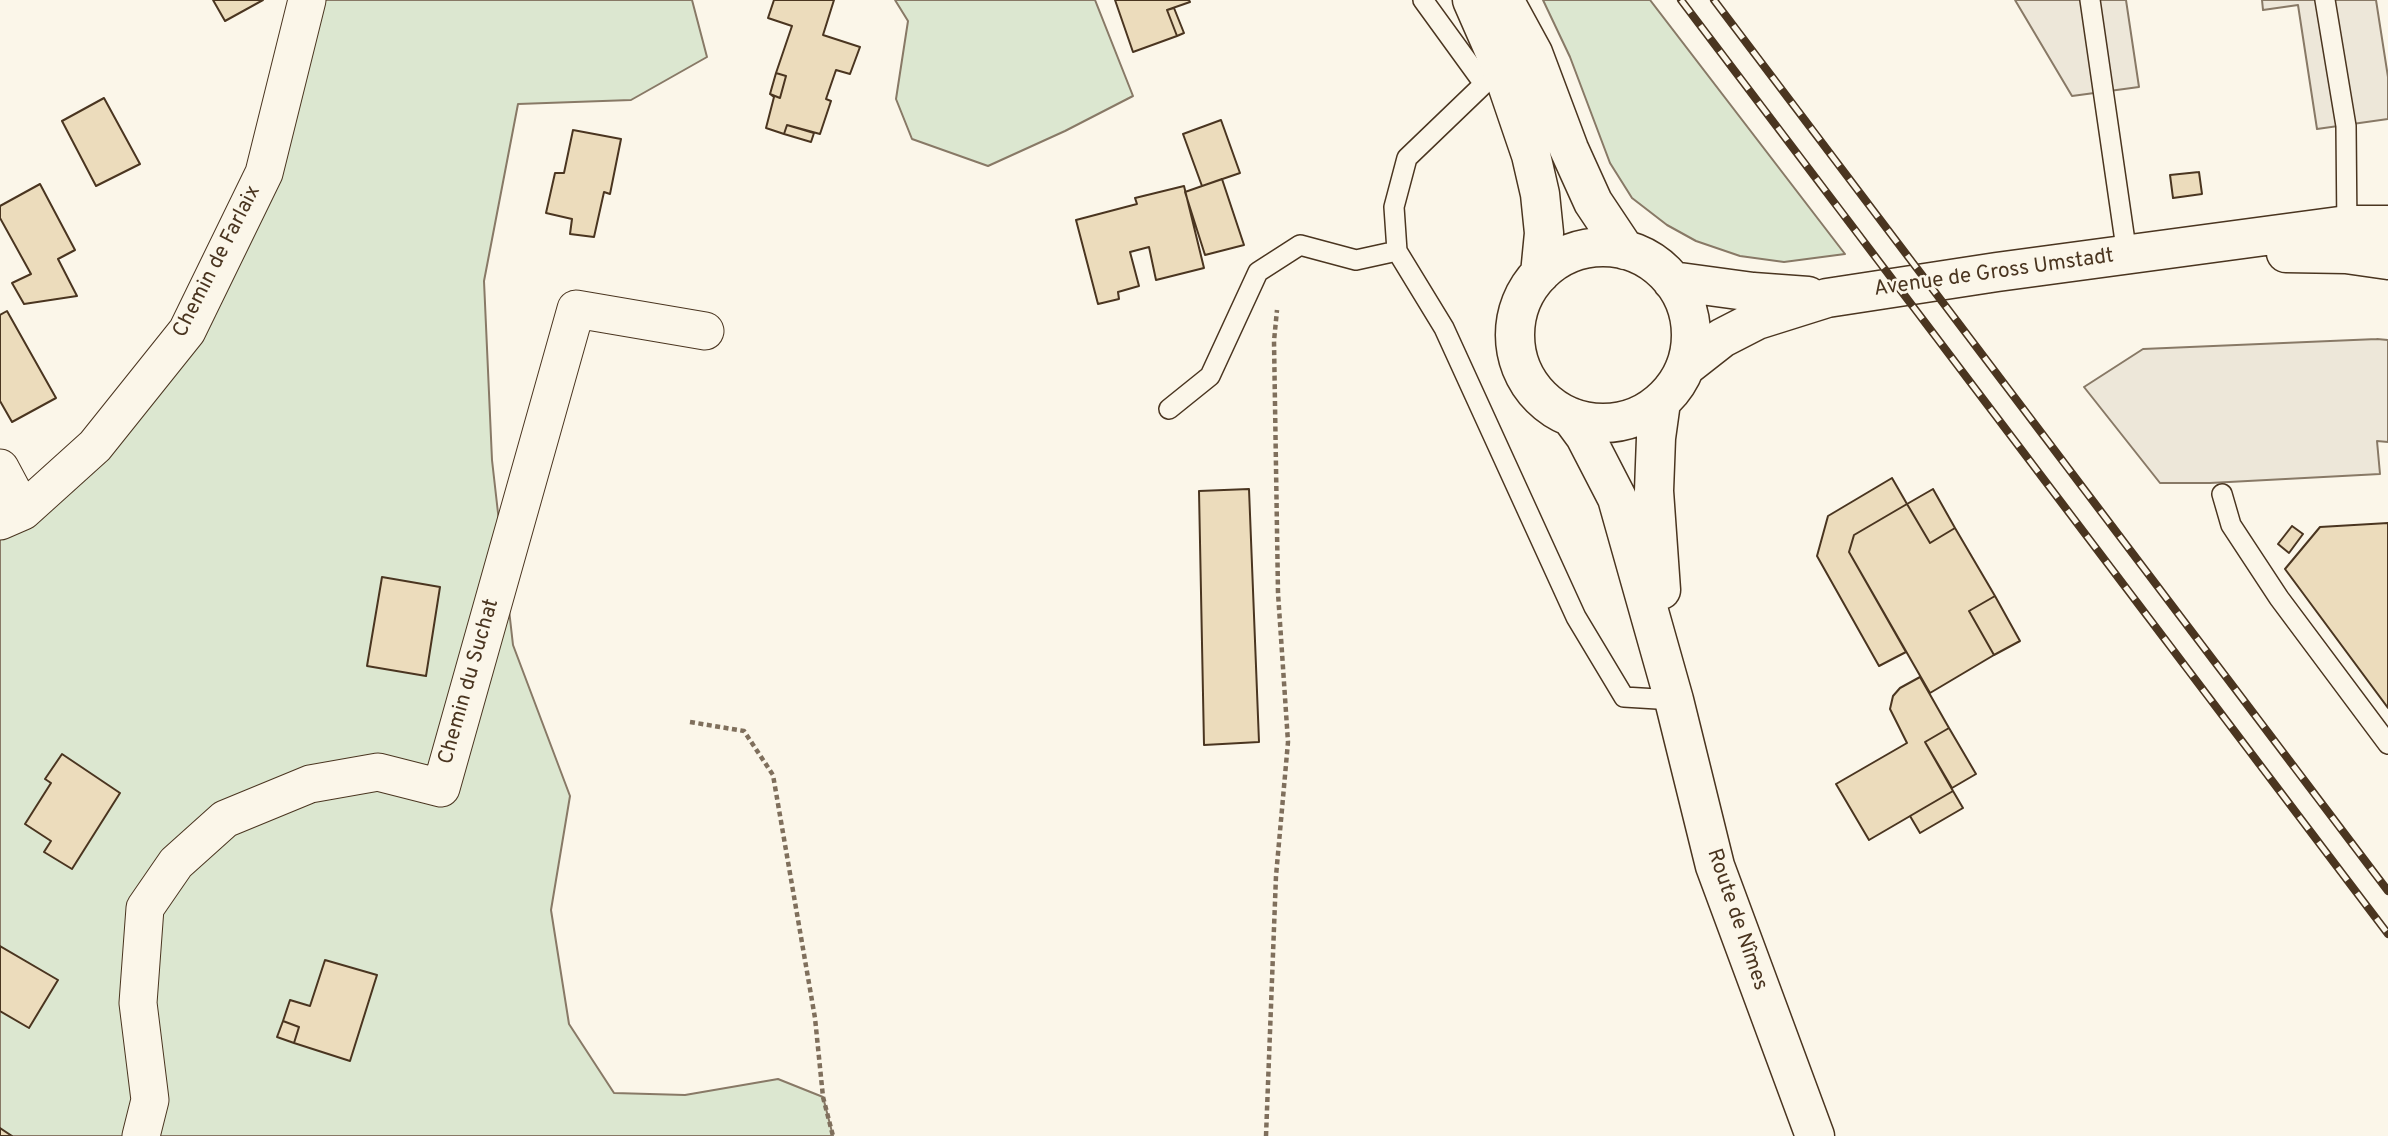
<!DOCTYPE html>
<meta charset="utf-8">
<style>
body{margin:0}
canvas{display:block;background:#fbf6e9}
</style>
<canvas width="2388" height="1136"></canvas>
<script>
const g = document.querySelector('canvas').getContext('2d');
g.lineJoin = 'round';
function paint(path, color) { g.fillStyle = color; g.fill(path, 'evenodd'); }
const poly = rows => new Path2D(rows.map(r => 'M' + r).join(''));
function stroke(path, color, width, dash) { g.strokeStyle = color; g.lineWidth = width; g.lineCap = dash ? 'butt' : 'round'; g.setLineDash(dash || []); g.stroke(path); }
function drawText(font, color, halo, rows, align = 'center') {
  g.font = font + ' Overpass,sans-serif'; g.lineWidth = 5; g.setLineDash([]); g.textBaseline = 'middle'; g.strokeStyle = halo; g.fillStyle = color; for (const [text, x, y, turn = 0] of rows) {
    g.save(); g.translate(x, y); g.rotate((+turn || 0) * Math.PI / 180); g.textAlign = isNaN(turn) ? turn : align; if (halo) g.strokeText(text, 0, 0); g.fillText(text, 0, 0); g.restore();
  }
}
const green = poly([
 [307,0,692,0,707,57,631,100,518,104,484,281,492,460,513,645,570,796,551,910,569,1024,614,1093,685,1095,778,1079,823,1097,833,1136,0,1136,0,521,95,446,264,173,307,0],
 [895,0,1095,0,1133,96,1065,131,988,166,912,139,896,99,908,21,895,0],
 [1543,0,1650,0,1845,254,1784,262,1740,256,1696,241,1667,225,1632,198,1610,163,1570,57,1543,0]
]);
const parking = poly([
 [2015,0,2126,0,2139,87,2072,96,2015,0],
 [2262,0,2376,0,2388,77,2388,119,2317,129,2298,5,2263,10,2262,0],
 [2377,339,2388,340,2388,442,2377,441,2380,474,2210,483,2160,483,2084,387,2143,349,2377,339]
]);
const building = poly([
 [213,0,263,0,225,21,213,0],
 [774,0,834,0,823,35,860,47,850,74,836,70,826,99,831,101,820,134,787,125,784,134,766,128,774,97,770,94,780,98,786,76,776,73,792,26,768,18,774,0],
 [1115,0,1189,0,1190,2,1167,10,1177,36,1133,52,1115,0],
 [1174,8,1184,33,1177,36,1167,10,1174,8],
 [776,73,786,76,780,98,770,94,776,73],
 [104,98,140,164,96,186,62,121,104,98],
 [1221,120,1240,173,1202,186,1183,134,1221,120],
 [787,125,814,133,811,142,784,134,787,125],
 [573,130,621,139,610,194,604,192,594,237,570,234,572,219,546,213,555,173,564,173,573,130],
 [2199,172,2202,194,2173,198,2170,175,2199,172],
 [1222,179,1244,245,1205,255,1185,192,1222,179],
 [40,184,75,250,58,259,77,296,24,304,12,283,31,274,0,218,0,206,40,184],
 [1184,186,1204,268,1156,280,1149,247,1130,252,1139,286,1118,292,1119,299,1098,304,1076,220,1137,204,1135,198,1184,186],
 [7,311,56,398,12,422,0,401,0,315,7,311],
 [1892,478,1907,504,1854,535,1849,552,1906,652,1879,666,1817,556,1828,516,1892,478],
 [1249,489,1259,742,1204,745,1199,491,1249,489],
 [1933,489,1955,528,1930,543,1907,504,1933,489],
 [1907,504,1930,543,1955,528,1995,596,1969,611,1994,655,1930,693,1849,552,1854,535,1907,504],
 [2388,523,2388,708,2285,569,2320,527,2388,523],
 [2292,526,2303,534,2289,553,2278,544,2292,526],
 [382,577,440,587,426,676,367,666,382,577],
 [1995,596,2020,641,1994,655,1969,611,1995,596],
 [1920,677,1949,728,1925,742,1953,791,1869,840,1836,784,1907,743,1890,709,1893,696,1900,688,1920,677],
 [1949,728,1976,774,1952,788,1925,742,1949,728],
 [62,754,120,793,72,869,44,852,51,841,25,824,51,783,45,779,62,754],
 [1953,791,1963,808,1920,833,1910,816,1953,791],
 [0,946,58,980,29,1028,0,1011,0,946],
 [325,960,377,975,350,1061,294,1043,299,1027,283,1021,290,1000,310,1006,325,960],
 [283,1021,299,1027,294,1043,277,1037,283,1021],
 [0,1128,12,1136,0,1136,0,1128]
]);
const path = poly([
 [690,722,744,731,773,775,815,1018,823,1097,833,1136],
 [1266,1136,1276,876,1288,742,1278,593,1274,341,1277,310]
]);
const lane = poly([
 [1423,0,1484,84],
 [2090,0,2127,255],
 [2325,0,2346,126,2347,232],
 [1500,64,1484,84,1407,158,1394,207,1397,251,1444,328,1576,617,1624,697,1674,700],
 [1169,409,1210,376,1258,272,1300,245,1356,260,1397,251],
 [2222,494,2231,525,2279,598,2388,744]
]);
const street = poly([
 [0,468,23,511],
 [0,521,23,511,95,446,187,331,264,173,307,0],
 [141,1136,150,1100,138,1003,145,908,176,863,225,819,310,784,378,772,441,788,576,309,705,331]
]);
const primary = poly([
 [1472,0,1500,64,1531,155,1540,194,1544,233,1540,274],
 [1504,0,1533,53,1569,149,1593,202,1625,250],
 '1515 335a88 88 0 1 1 176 0a88 88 0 1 1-176 0Z',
 [2286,253,2346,254,2388,260],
 [1672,281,1753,292,1808,296],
 [1685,367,1722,338,1757,320,1827,298,1997,272,2347,225,2388,225],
 [1661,402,1656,438,1654,491,1661,590],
 [1571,417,1585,436,1617,498,1674,700,1715,866,1815,1136]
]);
const rail = poly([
 [1681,0,2388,934],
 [1714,0,2388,891]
]);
const streetNames = [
 ["Chemin de Farlaix",218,262,-63],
 ["Avenue de Gross Umstadt",1994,274,-8],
 ["Chemin du Suchat",470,682,-74],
 ["Route de Nîmes",1736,920,71]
];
paint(green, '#dce7d0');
stroke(green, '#887966', 2);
paint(parking, '#ede7d9');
stroke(parking, '#887966', 2);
paint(building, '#ecdcbc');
stroke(building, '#4a3520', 2);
stroke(lane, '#4a3520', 22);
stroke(street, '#4a3520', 39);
stroke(primary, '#4a3520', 41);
stroke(path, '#7f6f5c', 4.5, [5, 3.5]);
stroke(lane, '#fbf6e9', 19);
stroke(street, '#fbf6e9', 37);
stroke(primary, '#fbf6e9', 38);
stroke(rail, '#4a3520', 8);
stroke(rail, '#fbf6e9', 5, [16]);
drawText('21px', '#4a3520', '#fbf6e9', streetNames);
</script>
